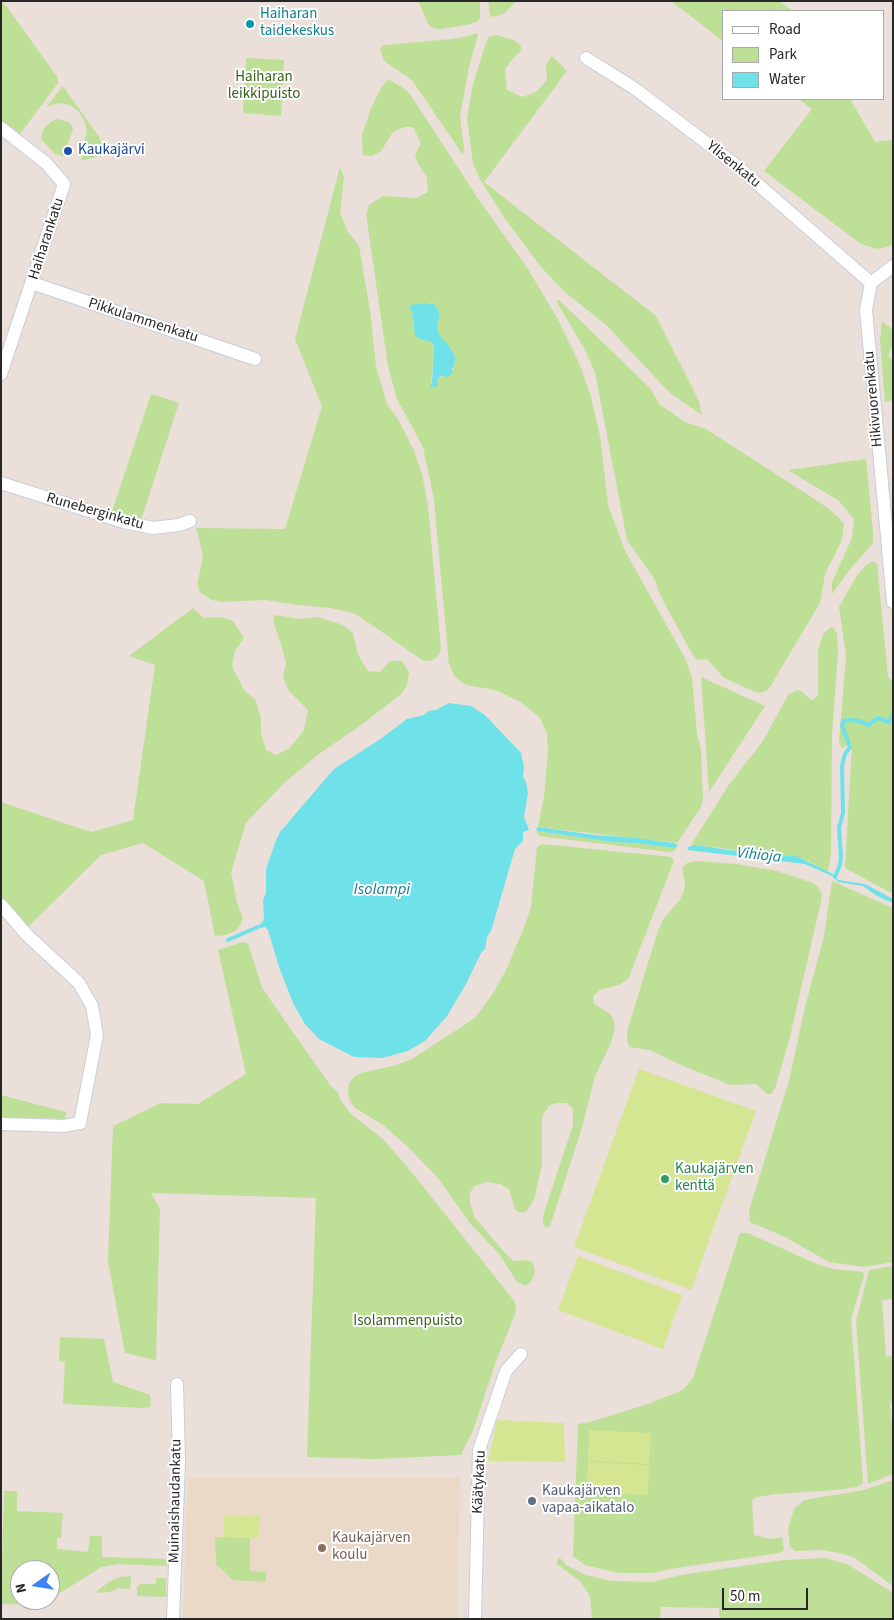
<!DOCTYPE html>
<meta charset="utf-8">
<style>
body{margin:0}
#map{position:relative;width:894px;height:1620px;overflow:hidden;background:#eadfd9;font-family:"Source Sans 3",sans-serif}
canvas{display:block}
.frame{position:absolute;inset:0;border:2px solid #272727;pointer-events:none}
.legend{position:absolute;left:722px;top:10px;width:162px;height:90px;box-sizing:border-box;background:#fff;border:1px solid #a9a9a9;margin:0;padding:6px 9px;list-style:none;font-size:15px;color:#272727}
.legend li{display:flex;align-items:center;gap:10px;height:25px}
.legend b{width:25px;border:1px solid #a9a9a9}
.north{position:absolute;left:10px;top:1560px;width:50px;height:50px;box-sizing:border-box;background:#fff;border:1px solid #a9a9a9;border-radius:50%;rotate:257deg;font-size:14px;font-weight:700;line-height:20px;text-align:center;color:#272727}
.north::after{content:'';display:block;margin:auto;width:18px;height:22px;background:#3c83f3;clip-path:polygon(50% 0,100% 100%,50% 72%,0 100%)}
.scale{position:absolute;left:722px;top:1588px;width:86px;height:22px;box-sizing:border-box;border:2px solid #272727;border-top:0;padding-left:6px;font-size:15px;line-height:18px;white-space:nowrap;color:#272727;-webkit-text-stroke:4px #fff;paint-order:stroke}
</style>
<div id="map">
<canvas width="894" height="1620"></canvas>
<div class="frame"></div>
<ul class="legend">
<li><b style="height:6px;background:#fff"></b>Road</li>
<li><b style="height:14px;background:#bedf96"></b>Park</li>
<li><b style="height:14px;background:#6ee1e9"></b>Water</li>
</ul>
<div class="north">N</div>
<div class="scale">50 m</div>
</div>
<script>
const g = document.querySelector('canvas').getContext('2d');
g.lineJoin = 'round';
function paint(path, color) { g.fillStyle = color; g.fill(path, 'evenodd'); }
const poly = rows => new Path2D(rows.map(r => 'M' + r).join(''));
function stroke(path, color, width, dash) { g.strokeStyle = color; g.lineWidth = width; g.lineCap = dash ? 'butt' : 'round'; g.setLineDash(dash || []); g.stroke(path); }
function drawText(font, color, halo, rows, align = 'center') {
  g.font = font + ' "Source Sans 3",sans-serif'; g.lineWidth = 4; g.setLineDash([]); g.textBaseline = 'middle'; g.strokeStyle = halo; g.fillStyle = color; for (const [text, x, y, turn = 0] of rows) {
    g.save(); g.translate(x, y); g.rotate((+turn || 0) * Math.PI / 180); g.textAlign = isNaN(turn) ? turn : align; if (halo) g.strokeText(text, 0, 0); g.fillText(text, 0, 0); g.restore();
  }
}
const education = poly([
 [188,1477,460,1477,457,1619,183,1619]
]);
const green = poly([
 [1,1,7,7,58,78,58,83,20,134,1,120],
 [418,1,480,1,480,17,478,21,471,24,441,29,433,28,428,24],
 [488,1,516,1,505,13,493,17,490,15],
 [671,1,779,1,793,11,723,11,723,41],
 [476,33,478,35,469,67,460,117,464,148,463,155,412,80,384,61,380,50,383,45,452,39,469,36],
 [496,35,514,40,520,45,522,50,515,56,505,69,507,90,522,97,536,92,547,80,546,65,552,56,567,71,484,182,656,316,699,401,702,415,670,393,606,325,565,292,541,267,503,216,479,177,473,163,467,118,473,84,485,46,489,37],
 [246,58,284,60,281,116,243,113],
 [388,79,402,87,410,94,479,200,528,269,557,318,579,363,590,393,600,436,608,505,625,551,685,658,692,678,697,734,701,749,703,799,701,807,677,843,538,827,544,796,548,751,547,734,540,718,536,714,519,701,495,690,466,685,455,677,449,664,434,500,423,447,397,399,388,366,366,214,369,205,383,196,417,198,428,192,427,178,417,162,415,155,421,143,413,127,404,127,393,132,381,151,372,156,363,155,362,135,370,111,381,88],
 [427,303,433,303,438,310,439,314,437,325,438,333,452,350,455,357,452,374,437,378,435,386,431,387,434,344,429,341,422,340,414,332,412,312,409,306],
 [63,86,99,137,106,152,103,155,81,161,87,130,84,120,78,111,70,105,58,103,46,107],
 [799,99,850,99,875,142,893,140,893,244,890,246,877,249,861,244,764,171,812,109],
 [58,119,70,123,73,129,63,157,54,153,41,139,42,133,45,127,52,121],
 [340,167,344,177,340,213,348,232,359,246,370,310,376,367,387,404,398,419,414,451,422,474,428,506,441,649,439,654,435,659,427,661,422,660,356,614,331,608,298,605,265,600,221,602,212,600,200,592,197,585,203,558,200,542,196,528,285,529,322,406,295,339],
 [559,300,650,388,659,404,685,422,706,429,813,498,829,509,844,523,842,540,825,574,820,603,768,690,760,693,751,690,724,678,707,659,697,660,690,650,660,595,655,580,627,540,595,372,584,348,556,301],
 [882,321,893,330,893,347,888,355,893,361,893,398,890,401,885,402,880,340],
 [151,394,179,403,141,520,112,511],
 [866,459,873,532,873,543,851,568,832,594,832,582,852,538,854,519,839,501,788,470],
 [873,561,877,564,888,676,893,683,893,894,845,868,852,743,842,748,839,743,846,656,839,607,856,577,866,565],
 [193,608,204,618,220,617,233,621,244,638,235,651,232,666,244,690,255,699,261,718,261,733,266,750,276,755,290,748,304,730,308,710,289,691,283,677,286,663,282,647,273,621,275,615,300,619,318,617,343,625,353,633,358,655,368,671,380,672,390,661,402,661,409,672,407,686,400,695,361,725,319,754,285,782,246,823,231,872,237,902,243,919,237,930,226,935,215,936,204,881,143,843,101,855,28,927,1,897,1,802,91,832,133,820,155,665,129,656],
 [831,627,834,628,837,634,838,653,832,734,831,853,828,872,808,861,786,855,751,853,722,848,691,845,728,786,763,741,788,695,797,690,801,691,811,700,817,697,818,694,818,650,823,634],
 [701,677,765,706,709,792],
 [537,831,613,842,636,843,676,848,675,851,669,852,539,836],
 [542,844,662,856,671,857,674,861,628,979,618,985,600,990,593,996,594,1004,609,1013,613,1018,615,1028,611,1043,595,1076,581,1131,550,1226,545,1227,543,1225,543,1216,573,1125,573,1109,567,1103,555,1103,549,1106,542,1117,542,1164,534,1200,526,1212,518,1212,515,1209,509,1189,500,1184,488,1182,474,1186,470,1193,470,1203,475,1218,506,1254,514,1261,526,1260,533,1263,535,1270,534,1276,530,1283,525,1286,517,1282,500,1255,469,1222,438,1178,408,1147,383,1125,355,1108,350,1101,348,1093,349,1083,355,1076,361,1073,397,1065,412,1059,475,1018,492,995,506,970,525,925,531,907,537,847],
 [696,861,736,864,777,871,813,883,817,886,822,894,820,906,789,1041,775,1088,771,1094,767,1094,756,1084,730,1085,686,1067,649,1050,630,1047,627,1041,627,1031,658,931,664,918,679,901,684,891,685,883,682,868,687,863],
 [832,881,893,908,893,1262,864,1267,829,1262,785,1237,750,1222,749,1210,789,1081,805,1007,824,936],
 [243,942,248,943,262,988,330,1085,338,1092,341,1101,351,1114,384,1140,414,1175,515,1302,516,1312,496,1361,474,1428,461,1455,375,1459,307,1457,316,1198,151,1193,160,1209,156,1360,125,1353,108,1261,113,1126,161,1103,198,1104,246,1074,218,950],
 [1,1095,66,1112,65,1119,1,1117],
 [740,1233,748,1233,819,1265,834,1269,863,1272,864,1276,851,1319,863,1480,862,1484,857,1487,837,1490,776,1494,757,1497,752,1500,754,1535,771,1539,782,1537,784,1550,780,1553,675,1568,653,1573,619,1573,585,1565,573,1556,578,1424,590,1422,645,1405,683,1390,693,1378],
 [893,1266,893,1299,882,1300,886,1357,893,1356,893,1402,890,1403,893,1437,893,1474,868,1484,856,1321,869,1270],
 [60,1337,104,1339,113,1382,150,1395,151,1407,143,1408,63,1404,65,1362,59,1361],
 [893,1480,893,1586,855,1558,840,1553,821,1550,795,1551,790,1546,788,1529,794,1509,804,1500,864,1490],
 [4,1491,17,1491,17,1511,63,1513,61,1538,57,1538,57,1549,88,1552,90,1536,102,1536,102,1557,167,1559,167,1566,117,1564,102,1567,50,1599,50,1570,20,1570,20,1600,49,1600,41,1605,1,1604],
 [215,1537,250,1538,250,1571,266,1572,266,1582,233,1580,216,1564],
 [560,1558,566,1565,583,1574,611,1581,652,1582,681,1575,728,1568,784,1560,825,1558,847,1564,893,1593,893,1619,720,1619,719,1608,661,1607,660,1619,592,1619,590,1596,580,1581,557,1564,557,1560],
 [131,1576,130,1589,118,1588,111,1592,94,1593,112,1580,121,1577],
 [156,1578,166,1578,166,1597,137,1596,137,1587,140,1584,156,1584]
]);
const pitch = poly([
 [639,1069,756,1111,691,1290,574,1247],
 [578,1256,682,1295,663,1349,558,1310],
 [497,1420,564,1423,565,1462,488,1461],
 [589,1430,651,1433,649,1464,588,1461],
 [588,1462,649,1465,648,1495,586,1492],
 [224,1515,260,1516,259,1538,224,1537]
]);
const water = poly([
 [427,303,434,304,438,310,440,314,437,325,438,333,452,350,455,357,454,365,452,369,453,373,447,377,442,376,437,378,438,386,431,387,430,386,432,383,434,344,429,341,422,340,415,336,412,312,409,307,411,305],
 [449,703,471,706,485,715,521,753,524,767,523,777,526,782,528,793,524,817,529,830,523,832,523,841,515,849,491,931,487,937,485,949,481,953,466,984,447,1016,426,1040,408,1051,382,1058,354,1057,319,1039,305,1024,294,1005,279,967,268,930,265,927,260,928,258,927,264,920,263,900,266,893,266,869,275,843,280,832,334,769,379,740,407,719,424,715,428,711,436,710],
 [538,827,595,835,636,838,673,843,678,845,677,847,675,848,636,843,613,842,537,831,536,829],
 [694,845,751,853,796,856,835,875,838,880,865,884,893,899,893,903,877,896,863,886,838,882,834,877,805,864,688,850,688,847]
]);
const stream = poly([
 [835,877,840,865,841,857,839,828,843,813,842,766,845,754,850,747,842,725,844,721,850,720,860,721,868,725,878,718,889,722,893,714],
 [228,940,258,927]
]);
const minor = poly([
 [586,58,634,88,737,166,871,283],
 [1,128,46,163,64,184,1,374],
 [893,266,871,283,866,310,893,602],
 [32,283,255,359],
 [1,483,124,522,153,528,179,525,190,521],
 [1,905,28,936,79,983,92,1006,97,1035,80,1123,64,1126,1,1124],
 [173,1619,179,1461,177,1384],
 [475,1619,479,1450,506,1371,521,1354]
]);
const markers = [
 [250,24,5,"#0f9aa8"],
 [68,151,5,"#1a4fb4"],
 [665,1179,5,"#2e9e5b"],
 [532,1501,5,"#5c6f8a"],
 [322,1548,5,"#8d6e63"]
];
const cultureNames = [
 ["Haiharan",260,15],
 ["taidekeskus",260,32]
];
const parkNames = [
 ["Haiharan",264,78],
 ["leikkipuisto",264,95],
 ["Isolammenpuisto",408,1322]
];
const transitNames = [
 ["Kaukajärvi",78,151]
];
const streetNames = [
 ["Ylisenkatu",733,165,39],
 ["Haiharankatu",47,239,-72],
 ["Pikkulammenkatu",143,321,18],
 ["Hikivuorenkatu",874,399,-95],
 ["Runeberginkatu",95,512,16],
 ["Käätykatu",480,1482,-87],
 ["Muinaishaudankatu",176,1501,-89]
];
const leisureNames = [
 ["Kaukajärven",675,1170],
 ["kenttä",675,1187]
];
const serviceNames = [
 ["Kaukajärven",542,1492],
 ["vapaa-aikatalo",542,1509]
];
const educationNames = [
 ["Kaukajärven",332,1539],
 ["koulu",332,1556]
];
const waterNames = [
 ["Vihioja",759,856,6],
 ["Isolampi",382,890]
];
paint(education, '#ebd9c8');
paint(green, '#bedf96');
paint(pitch, '#d4e692');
paint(water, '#6ee1e9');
stroke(stream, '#6ee1e9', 4);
stroke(minor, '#c7ced9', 14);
stroke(minor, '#fff', 12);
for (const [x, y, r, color] of markers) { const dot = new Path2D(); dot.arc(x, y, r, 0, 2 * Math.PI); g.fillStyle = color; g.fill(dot); stroke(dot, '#fff', 2); }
drawText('15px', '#0d838f', '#fff', cultureNames, 'left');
drawText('15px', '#37601b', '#fff', parkNames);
drawText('15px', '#164399', '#fff', transitNames, 'left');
drawText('15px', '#272727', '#fff', streetNames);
drawText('15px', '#27864d', '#fff', leisureNames, 'left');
drawText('15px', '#4e5e75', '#fff', serviceNames, 'left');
drawText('15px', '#785e54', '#fff', educationNames, 'left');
drawText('italic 16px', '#117f91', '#fff', waterNames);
</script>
